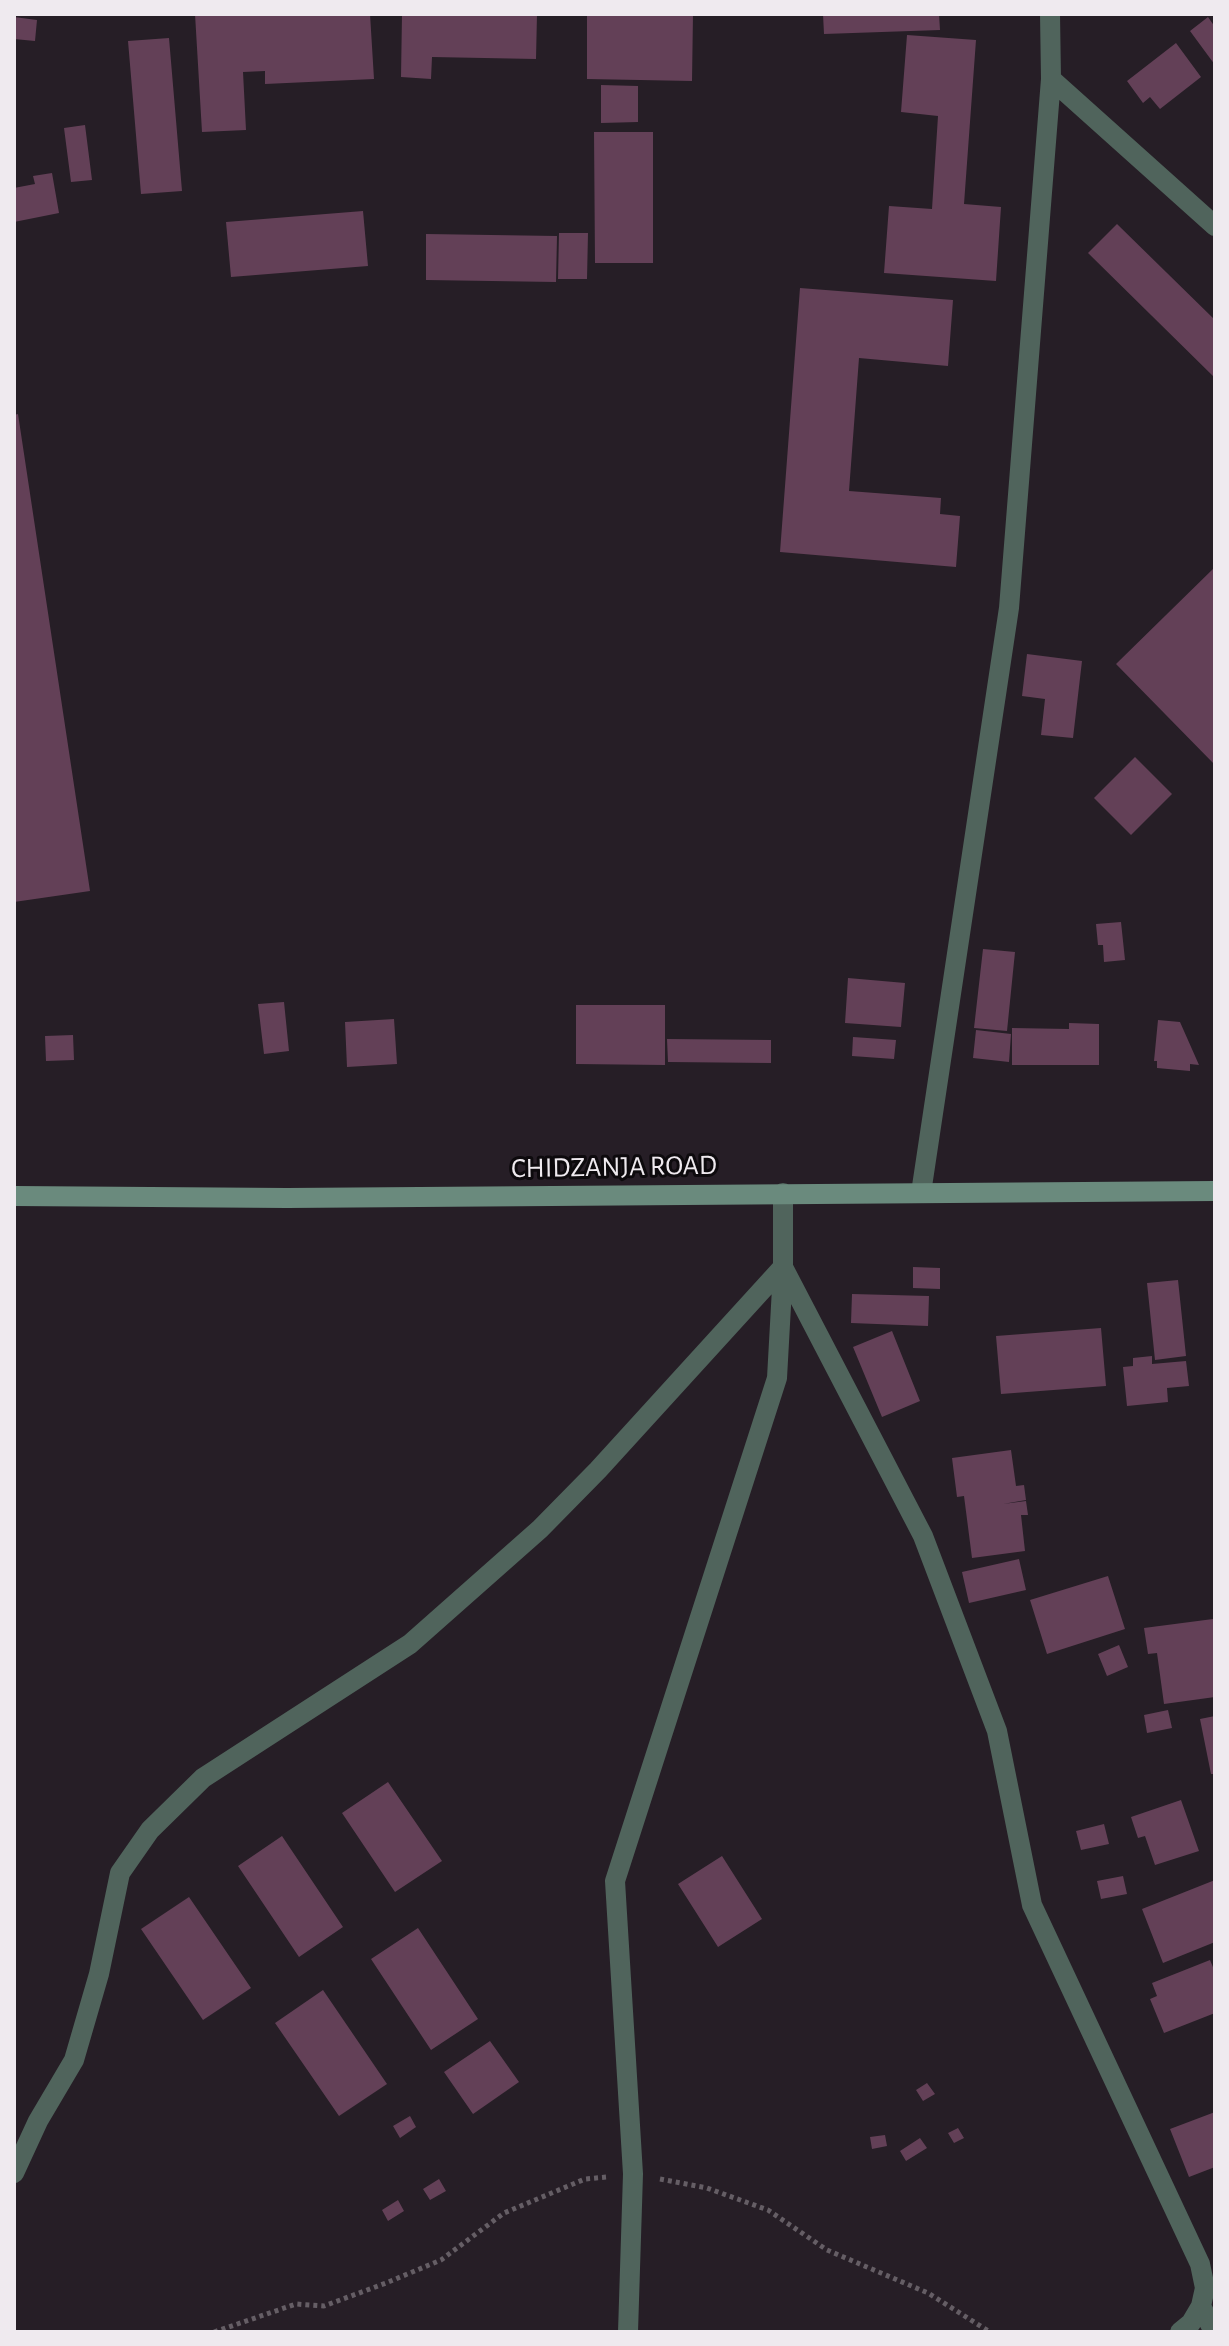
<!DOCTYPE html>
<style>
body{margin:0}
#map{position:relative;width:1229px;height:2346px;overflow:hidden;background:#261e26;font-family:"Alegreya Sans",sans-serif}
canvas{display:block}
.frame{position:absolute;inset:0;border:16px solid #efeaef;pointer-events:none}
</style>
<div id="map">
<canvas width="1229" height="2346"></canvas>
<div class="frame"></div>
</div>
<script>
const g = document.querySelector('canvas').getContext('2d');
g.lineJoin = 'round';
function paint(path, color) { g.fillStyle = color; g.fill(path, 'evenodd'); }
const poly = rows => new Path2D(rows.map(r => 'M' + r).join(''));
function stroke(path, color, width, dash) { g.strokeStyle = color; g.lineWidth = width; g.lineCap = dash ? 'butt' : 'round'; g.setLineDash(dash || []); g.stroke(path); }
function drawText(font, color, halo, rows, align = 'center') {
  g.font = font + ' "Alegreya Sans",sans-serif'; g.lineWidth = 6; g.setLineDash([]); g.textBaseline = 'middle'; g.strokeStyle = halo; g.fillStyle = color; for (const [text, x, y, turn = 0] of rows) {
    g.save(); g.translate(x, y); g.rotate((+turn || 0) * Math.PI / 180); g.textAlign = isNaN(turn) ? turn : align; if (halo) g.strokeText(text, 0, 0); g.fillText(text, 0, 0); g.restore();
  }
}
const building = poly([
 [195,14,370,14,374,79,265,84,265,71,243,72,246,130,202,132],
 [402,14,537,14,536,59,432,57,431,79,401,77],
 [587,14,693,14,692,81,587,79],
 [823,14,939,14,940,30,824,34],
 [14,17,37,20,35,41,14,39],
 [1208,17,1215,27,1215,65,1190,31],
 [907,35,976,40,964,204,1001,207,996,281,884,273,889,206,932,209,938,116,901,112],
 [169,38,182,191,141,194,128,41],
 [1176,43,1201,77,1160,109,1150,97,1143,103,1127,81],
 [601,85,638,86,638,122,601,123],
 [85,125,92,180,71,182,64,128],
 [594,132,653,132,653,263,595,263],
 [52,173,59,213,14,222,14,188,35,184,33,176],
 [363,211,368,266,231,277,226,222],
 [1117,224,1215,320,1215,378,1088,253],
 [559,233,588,233,587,279,558,279],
 [426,234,557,236,556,282,426,280],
 [800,288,953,300,948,366,859,358,849,491,941,498,940,514,960,516,956,567,780,552],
 [18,414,90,891,14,902,14,415],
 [1215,567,1215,765,1116,664],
 [1027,654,1082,661,1073,738,1041,735,1045,699,1022,696],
 [1135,757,1172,794,1131,835,1094,798],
 [1121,922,1125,960,1104,962,1103,945,1098,945,1096,924],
 [983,949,1015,952,1007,1031,974,1028],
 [848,978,905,983,901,1027,845,1023],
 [284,1002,289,1051,264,1054,258,1004],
 [576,1005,665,1005,665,1065,576,1064],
 [394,1019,397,1064,347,1067,345,1022],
 [1158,1020,1180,1022,1199,1065,1190,1064,1190,1071,1157,1068,1157,1061,1154,1061],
 [1069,1023,1099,1024,1099,1065,1012,1065,1012,1028,1069,1029],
 [976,1030,1011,1034,1009,1062,973,1058],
 [73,1035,74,1060,46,1061,45,1036],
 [853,1037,896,1040,894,1059,852,1056],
 [667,1039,771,1040,771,1063,668,1062],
 [913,1267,940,1268,940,1289,913,1288],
 [1178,1280,1186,1356,1155,1360,1147,1283],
 [852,1294,929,1296,928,1326,851,1323],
 [1101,1328,1106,1386,1001,1394,996,1336],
 [892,1331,920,1401,882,1417,853,1347],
 [1152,1356,1152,1364,1186,1361,1189,1386,1167,1388,1168,1402,1127,1406,1123,1367,1133,1366,1133,1358],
 [1011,1450,1016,1486,1024,1485,1026,1500,1003,1504,1026,1501,1028,1515,1021,1515,1025,1551,972,1558,964,1496,957,1497,952,1458],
 [1019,1559,1026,1590,969,1603,962,1572],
 [1108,1576,1125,1629,1047,1654,1030,1600],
 [1213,1619,1215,1697,1164,1704,1157,1653,1148,1654,1144,1628],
 [1119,1645,1128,1667,1107,1676,1098,1654],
 [1168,1710,1172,1728,1147,1733,1144,1715],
 [1215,1716,1215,1774,1211,1774,1200,1719],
 [388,1782,442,1861,395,1892,342,1813],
 [1181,1800,1199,1851,1155,1865,1145,1836,1138,1838,1131,1817],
 [1104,1824,1109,1844,1081,1850,1076,1831],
 [282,1836,343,1927,299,1957,238,1866],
 [722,1856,762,1919,718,1947,678,1884],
 [1123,1876,1127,1894,1101,1899,1097,1881],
 [1215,1880,1215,1942,1163,1963,1142,1909],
 [189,1897,251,1988,203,2020,141,1929],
 [418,1928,478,2019,431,2050,371,1959],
 [1210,1960,1215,1972,1215,2013,1164,2033,1150,1999,1157,1996,1152,1983],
 [323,1990,387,2084,339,2116,275,2023],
 [490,2041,519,2082,473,2114,444,2072],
 [927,2083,935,2094,923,2101,916,2090],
 [1215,2112,1215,2167,1189,2177,1170,2129],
 [410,2116,416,2127,400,2138,393,2126],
 [958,2128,964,2138,954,2143,948,2133],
 [885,2135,887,2146,872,2149,870,2137],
 [920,2138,927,2148,906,2161,900,2151],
 [439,2179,446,2191,430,2200,423,2189],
 [398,2200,404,2211,388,2221,382,2210]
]);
const path = poly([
 [660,2179,707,2188,768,2210,827,2250,928,2293,990,2332],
 [214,2332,296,2304,324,2306,386,2283,441,2260,504,2213,585,2179,607,2177]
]);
const street = poly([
 [1051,79,1215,226],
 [783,1193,783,1267,923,1536,997,1731,1032,1905,1200,2264,1205,2288,1201,2306,1191,2323,1180,2332],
 [921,1193,1009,608,1051,79,1050,14],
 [14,2173,38,2121,74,2060,99,1974,120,1873,150,1830,203,1778,410,1644,540,1529,598,1470,783,1267],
 [1201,2306,1214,2332],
 [628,2332,633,2174,615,1881,777,1378,783,1270]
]);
const secondary = poly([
 [14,1196,287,1198,1215,1191]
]);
const streetNames = [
 ["CHIDZANJA ROAD",614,1167,-1]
];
paint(building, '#634057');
stroke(path, '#655e65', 5, [4, 4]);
stroke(street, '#50645c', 20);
stroke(secondary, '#6a8a7d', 20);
drawText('28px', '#efeaef', '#0d0a0d', streetNames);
</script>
